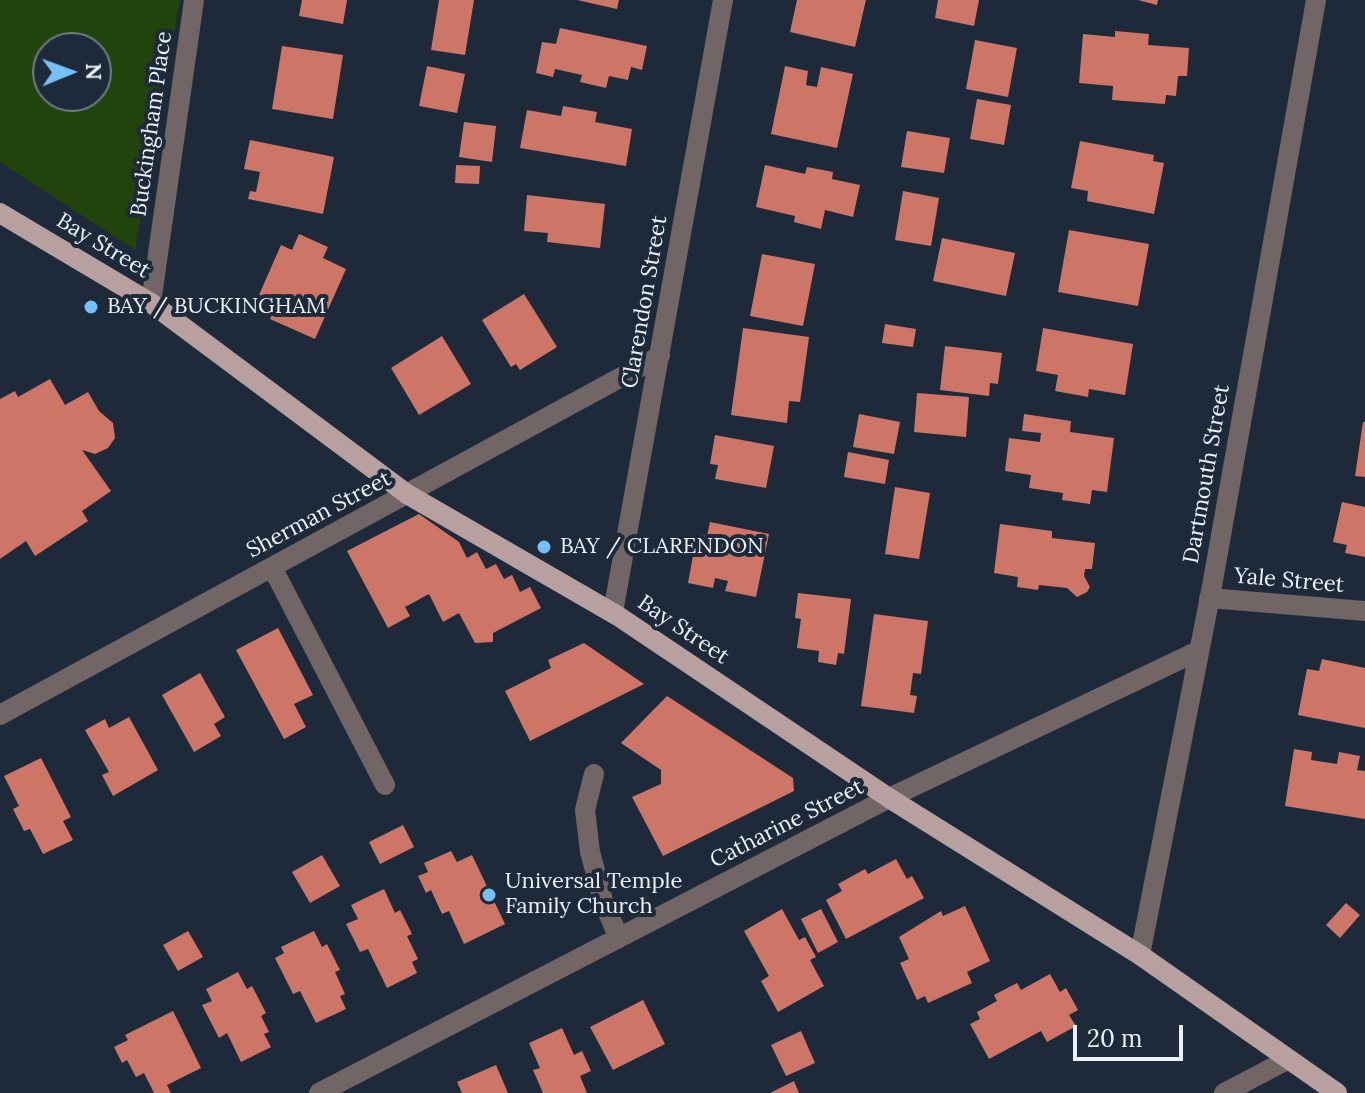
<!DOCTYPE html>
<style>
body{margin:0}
#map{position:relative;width:1365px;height:1093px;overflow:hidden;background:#1e2a3a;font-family:Lora,serif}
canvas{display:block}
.north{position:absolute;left:32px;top:32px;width:80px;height:80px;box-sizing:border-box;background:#1e2a3a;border:2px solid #707a88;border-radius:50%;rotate:89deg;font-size:22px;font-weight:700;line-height:32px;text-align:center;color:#eaf1fc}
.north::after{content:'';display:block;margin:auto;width:28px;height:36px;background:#75c0f6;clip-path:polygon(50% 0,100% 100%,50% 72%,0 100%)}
.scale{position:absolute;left:1073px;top:1025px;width:110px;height:36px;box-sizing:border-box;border:4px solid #eaf1fc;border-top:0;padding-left:10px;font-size:24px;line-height:28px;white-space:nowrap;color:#eaf1fc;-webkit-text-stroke:6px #1e2a3a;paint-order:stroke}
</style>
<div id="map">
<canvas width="1365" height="1093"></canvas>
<div class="north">N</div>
<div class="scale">20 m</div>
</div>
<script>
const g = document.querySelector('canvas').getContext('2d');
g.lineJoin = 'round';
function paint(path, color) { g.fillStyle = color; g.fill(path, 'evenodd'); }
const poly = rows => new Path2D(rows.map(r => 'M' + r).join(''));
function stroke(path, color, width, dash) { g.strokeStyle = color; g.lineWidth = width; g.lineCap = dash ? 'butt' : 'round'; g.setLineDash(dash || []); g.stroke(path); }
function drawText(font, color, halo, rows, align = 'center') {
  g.font = font + ' Lora,serif'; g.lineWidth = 8; g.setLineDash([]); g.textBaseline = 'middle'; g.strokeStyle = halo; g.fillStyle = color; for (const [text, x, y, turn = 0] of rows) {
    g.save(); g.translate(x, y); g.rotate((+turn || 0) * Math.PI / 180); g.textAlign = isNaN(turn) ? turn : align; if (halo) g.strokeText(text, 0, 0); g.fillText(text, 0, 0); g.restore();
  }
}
const green = poly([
 [0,0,180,0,135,250,0,162],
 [48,48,96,48,96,96,48,96]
]);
const building = poly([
 [302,0,347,0,343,24,299,16],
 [439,0,474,0,465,55,431,50],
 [577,0,619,0,617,9],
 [797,0,866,0,855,47,790,32],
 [938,0,979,0,974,26,935,18],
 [1138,0,1158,0,1157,5],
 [560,28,647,46,642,70,631,67,628,80,609,76,606,88,580,82,582,75,555,69,553,77,536,73,542,42,556,44],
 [1115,31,1149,34,1148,45,1189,48,1187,76,1178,76,1176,96,1166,95,1165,104,1112,100,1113,86,1079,83,1083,34,1115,37],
 [975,40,1017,48,1008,97,966,89],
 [282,46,343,55,333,119,272,109],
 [427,66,465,74,457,113,419,106],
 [785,66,808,71,806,85,817,87,821,67,853,74,837,148,771,134],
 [977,99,1011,105,1004,145,970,139],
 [563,106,597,112,595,122,632,129,626,166,520,148,527,110,561,116],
 [464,122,496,126,492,162,459,157],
 [907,131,950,138,944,173,901,167],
 [250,140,334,157,323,214,248,199,250,191,256,192,260,172,244,169],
 [1080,141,1154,155,1153,161,1164,163,1154,214,1087,201,1088,191,1071,188],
 [456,165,480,166,479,184,455,183],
 [765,165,805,174,807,167,833,172,832,179,860,185,853,217,825,210,821,229,794,222,795,216,756,207],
 [903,191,939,198,931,246,895,240],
 [527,195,605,204,600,248,547,242,548,233,524,231],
 [1069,230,1149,244,1138,306,1058,292],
 [299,234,328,247,323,258,346,269,315,339,270,319,273,312,255,304,281,245,292,250],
 [942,238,1015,253,1006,296,933,281],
 [762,254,815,264,803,326,750,316],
 [524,294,557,347,520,370,516,364,511,367,482,320],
 [885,324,916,329,913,347,882,343],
 [743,328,809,337,800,402,789,401,787,423,731,415],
 [1043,328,1133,344,1125,395,1089,389,1088,397,1055,391,1058,375,1036,371],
 [442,336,471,384,419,415,391,368],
 [945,346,1002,353,998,384,990,383,989,396,940,390],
 [50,379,65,405,88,392,99,411,113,423,115,438,108,448,95,454,82,450,111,491,82,511,88,521,35,556,26,541,0,559,0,399,15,391,18,397],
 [917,393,969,397,966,437,914,432],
 [859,414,900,422,894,454,853,447],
 [1024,414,1071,421,1070,432,1114,438,1107,492,1092,490,1090,504,1062,500,1063,493,1029,488,1031,475,1005,471,1009,438,1040,442,1041,433,1022,431],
 [1363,422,1365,422,1365,477,1355,476],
 [715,435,774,446,766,488,715,479,718,465,710,464],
 [848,452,889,460,885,484,844,477],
 [895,487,930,493,919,559,885,554],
 [1342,502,1365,507,1365,557,1345,553,1347,545,1333,542],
 [419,514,459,542,467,558,477,552,486,569,496,564,504,579,512,575,520,592,530,587,541,608,493,633,493,642,475,643,459,613,443,622,429,594,405,607,410,616,388,628,347,551],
 [710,522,769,534,756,597,725,591,728,581,715,578,713,588,688,583,697,534,707,536],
 [1000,524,1052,531,1052,538,1095,543,1092,569,1085,569,1084,576,1090,587,1087,592,1077,597,1067,588,1039,585,1038,590,1017,587,1018,577,994,573],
 [798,593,851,599,844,654,838,653,836,665,818,662,819,651,797,648,801,619,795,618],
 [874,614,928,621,921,674,913,673,910,695,917,696,914,713,861,706],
 [278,628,313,695,294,704,306,727,284,739,236,650],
 [584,643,644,684,530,741,505,691,551,668,548,660],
 [1322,659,1365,668,1365,728,1298,715,1307,669,1319,671],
 [200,673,225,717,214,724,221,736,194,752,162,695],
 [667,696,793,778,794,791,663,856,632,797,661,784,661,770,621,743],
 [129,717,158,770,113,796,102,775,109,772,85,730,105,719,109,728],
 [1294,749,1312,752,1311,760,1337,764,1339,752,1360,756,1357,770,1365,771,1365,819,1285,806],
 [41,758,71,817,63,821,73,840,43,854,30,829,24,831,13,809,19,806,4,776],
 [403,825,414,847,380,864,369,842],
 [451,851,457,862,472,855,505,924,464,944,449,911,442,914,431,890,426,893,418,876,428,872,424,863],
 [322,855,340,886,310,903,292,872],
 [896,859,907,879,912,876,924,898,846,939,826,900,842,891,838,884,865,869,868,874],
 [384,889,395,913,400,910,412,934,407,936,418,959,412,962,417,973,387,988,368,949,360,952,346,924,358,919,351,905],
 [1346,903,1360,915,1340,938,1326,925],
 [965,906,990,961,967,972,972,983,928,1003,925,996,917,1000,900,963,909,959,899,937,941,911,943,916],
 [782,909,799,940,805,937,816,957,810,960,824,986,778,1012,761,981,769,976,744,931],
 [821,909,838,942,818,953,801,919],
 [188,931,203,957,178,971,163,945],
 [314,931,322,947,327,944,340,970,335,972,345,994,340,996,346,1009,316,1023,300,991,293,994,275,958,284,953,281,947],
 [238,972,247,989,252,986,266,1013,261,1016,269,1032,264,1034,271,1047,241,1062,227,1033,219,1038,202,1005,212,1001,206,989],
 [1050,974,1060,992,1066,988,1078,1010,1069,1015,1076,1026,1047,1042,1041,1031,989,1059,970,1024,980,1019,977,1012,997,1001,994,995,1017,983,1021,990],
 [643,1000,665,1044,613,1070,590,1027],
 [173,1011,201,1068,167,1085,171,1093,154,1093,144,1073,136,1077,127,1060,122,1063,114,1047,128,1040,125,1035],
 [562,1028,574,1055,582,1051,591,1071,580,1076,587,1093,543,1093,533,1070,540,1068,529,1043],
 [801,1031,815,1063,786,1076,771,1045],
 [496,1065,508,1093,462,1093,457,1082],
 [794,1081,799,1093,770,1093]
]);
const minor = poly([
 [151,303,194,0],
 [272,567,385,785],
 [1209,598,1365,611],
 [613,612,723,0],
 [0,715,660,356],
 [594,774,585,810,590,852,604,904,619,938],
 [1140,955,1212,586,1316,0],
 [319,1093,889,798,1198,651],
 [1224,1093,1287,1060]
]);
const major = poly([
 [0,213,151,303,407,494,618,616,889,798,1140,955,1337,1093]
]);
const markers = [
 [91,307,8,"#75c0f6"],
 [544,547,8,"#75c0f6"],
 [489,895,8,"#75c0f6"]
];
const streetNames = [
 ["Buckingham Place",152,124,-82],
 ["Bay Street",103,246,31],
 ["Clarendon Street",645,302,-80],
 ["Dartmouth Street",1207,474,-80],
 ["Sherman Street",319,515,-28],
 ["Yale Street",1289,581,5],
 ["Bay Street",683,630,34],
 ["Catharine Street",787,824,-27]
];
const poiNames = [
 ["BAY / BUCKINGHAM",107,307],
 ["BAY / CLARENDON",560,547],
 ["Universal Temple",505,882],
 ["Family Church",505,907]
];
paint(green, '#22440c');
paint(building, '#cd7668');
stroke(minor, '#716565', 20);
stroke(major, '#b8a0a0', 20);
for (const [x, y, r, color] of markers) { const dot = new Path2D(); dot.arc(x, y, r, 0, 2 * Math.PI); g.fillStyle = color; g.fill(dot); stroke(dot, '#1e2a3a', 3); }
drawText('22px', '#eaf1fc', '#1e2a3a', streetNames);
drawText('22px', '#eaf1fc', '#1e2a3a', poiNames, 'left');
</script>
